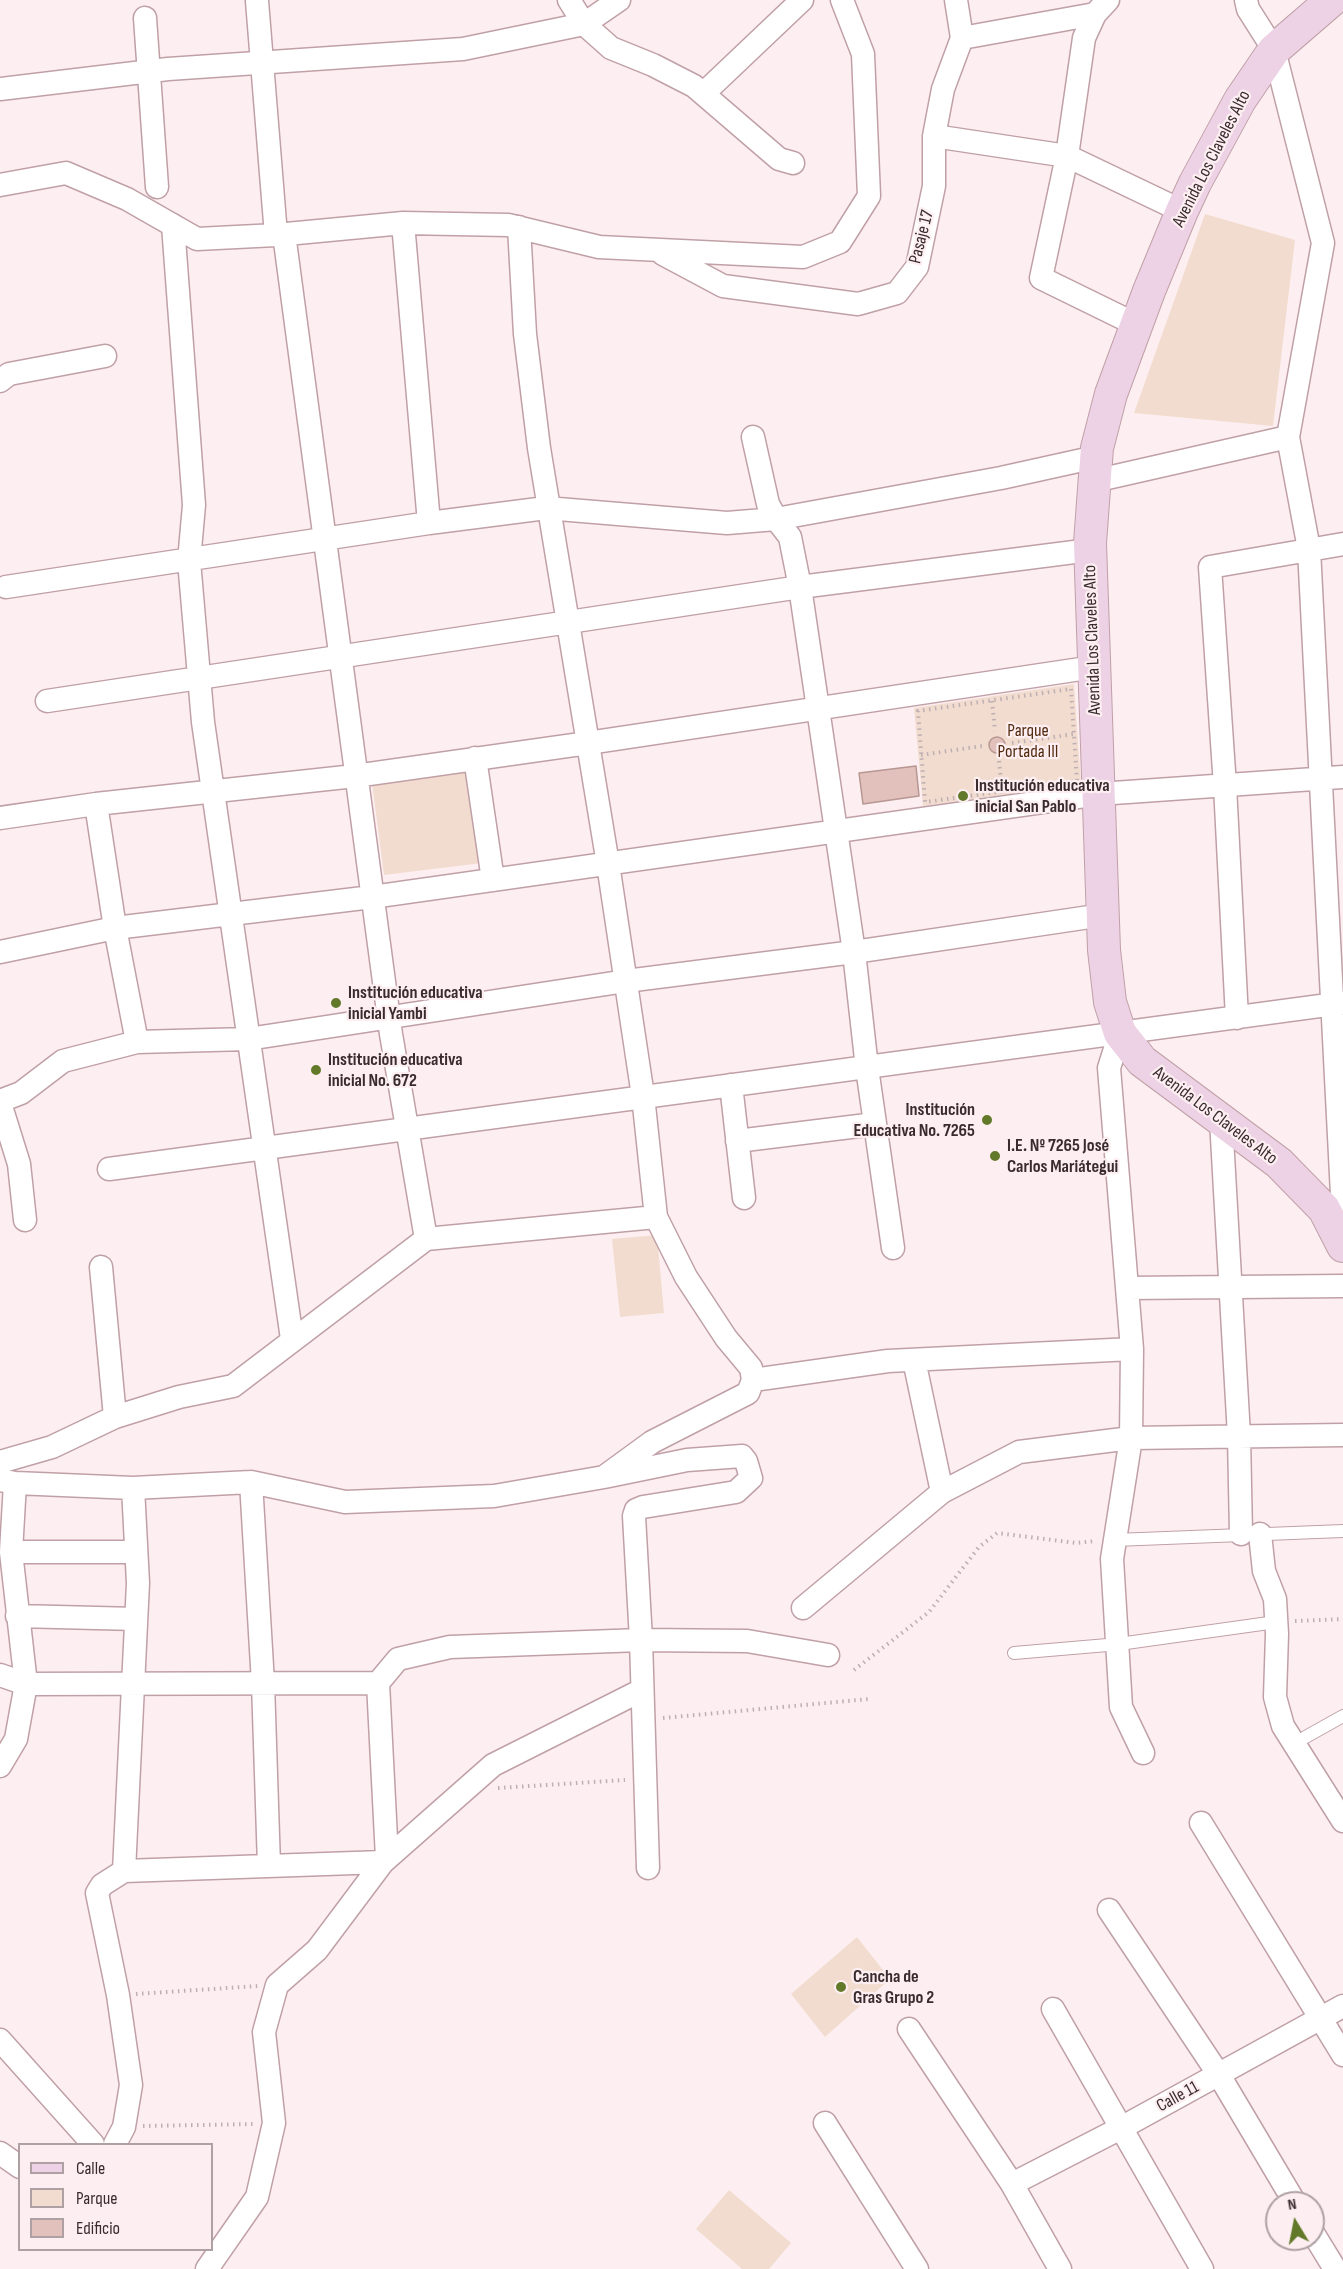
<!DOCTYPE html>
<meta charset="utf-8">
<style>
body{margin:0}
#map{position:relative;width:1343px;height:2269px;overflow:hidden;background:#fdeff1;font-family:"Sofia Sans Condensed",sans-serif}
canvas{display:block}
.legend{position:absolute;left:18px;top:2143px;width:195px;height:108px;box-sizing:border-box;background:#fdeff1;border:2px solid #afa1a3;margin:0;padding:8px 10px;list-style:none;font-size:18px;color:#392c2f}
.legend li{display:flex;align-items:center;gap:12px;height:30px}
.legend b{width:30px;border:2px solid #afa1a3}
.north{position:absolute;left:1265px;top:2191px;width:60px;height:60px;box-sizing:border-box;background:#fdeff1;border:2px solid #afa1a3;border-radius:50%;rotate:350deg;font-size:16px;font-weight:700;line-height:24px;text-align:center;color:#392c2f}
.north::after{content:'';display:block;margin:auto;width:21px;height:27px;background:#63792a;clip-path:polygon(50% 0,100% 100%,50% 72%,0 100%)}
</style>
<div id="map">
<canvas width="1343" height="2269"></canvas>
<ul class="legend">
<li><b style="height:8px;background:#edd1e5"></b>Calle</li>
<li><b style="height:16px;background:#f2dccf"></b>Parque</li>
<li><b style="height:16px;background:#e2c0bb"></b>Edificio</li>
</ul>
<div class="north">N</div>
</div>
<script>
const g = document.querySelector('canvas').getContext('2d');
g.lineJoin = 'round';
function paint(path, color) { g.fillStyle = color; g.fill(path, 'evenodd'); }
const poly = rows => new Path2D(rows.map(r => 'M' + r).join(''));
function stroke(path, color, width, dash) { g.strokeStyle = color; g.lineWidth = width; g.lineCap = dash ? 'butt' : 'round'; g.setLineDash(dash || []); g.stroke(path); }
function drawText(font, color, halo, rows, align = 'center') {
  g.font = font + ' "Sofia Sans Condensed",sans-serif'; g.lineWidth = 4.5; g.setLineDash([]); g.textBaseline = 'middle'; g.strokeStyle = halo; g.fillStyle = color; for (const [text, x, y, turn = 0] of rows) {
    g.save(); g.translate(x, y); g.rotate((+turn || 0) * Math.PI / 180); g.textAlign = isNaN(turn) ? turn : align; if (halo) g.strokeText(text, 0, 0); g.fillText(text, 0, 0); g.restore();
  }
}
const green = poly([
 [1205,214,1295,240,1273,426,1134,413],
 [1074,684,1081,784,923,806,914,708],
 [470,770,482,863,384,875,372,783],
 [657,1235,664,1313,620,1317,612,1239],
 [857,1937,890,1979,825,2037,791,1994],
 [729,2190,791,2243,769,2269,742,2269,696,2229]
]);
const building = poly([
 '989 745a8 8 0 1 1 16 0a8 8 0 1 1-16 0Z',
 [916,766,919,796,863,804,859,773,916,766]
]);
const path = poly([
 [1071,689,1077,781,925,802,918,711,1071,689],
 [992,701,995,731],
 [1012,743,1074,734],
 [921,755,982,746],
 [999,761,1002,790],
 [1295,1621,1343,1619],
 [854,1670,929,1612,979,1547,997,1533,1076,1543,1096,1541],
 [663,1718,869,1699],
 [498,1788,625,1780],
 [136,1994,258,1986],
 [143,2126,255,2124]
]);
const lane = poly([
 [1115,1540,1343,1531],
 [1014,1653,1119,1644,1276,1622],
 [1293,1744,1343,1716]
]);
const street = poly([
 [569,0,584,24,611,48,653,65,694,86,779,159,793,163],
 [1108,0,1095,14,1084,38,1067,156,1041,278,1137,325],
 [1246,0,1248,9,1274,50,1323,243,1288,437,1309,549,1343,1214],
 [257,1,276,235],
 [145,18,157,187],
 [962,38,1095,14],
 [0,89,168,69,463,49,584,24,619,0],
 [704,93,802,0],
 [934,136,1067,156,1182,211],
 [0,185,66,173,127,199,197,239,276,235,403,223,508,225,599,247,803,257,840,242,869,196,863,54,842,0],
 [403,223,429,523],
 [173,225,194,505,189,561,203,722,292,1339],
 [519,227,525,334,539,448,608,864,643,1096,656,1217,686,1277,726,1338,751,1368,753,1380,748,1393,652,1442,604,1477],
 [284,234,391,1034,426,1239],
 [663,254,723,286,858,304,897,293,917,267,934,186,934,136,943,89,962,38,956,0],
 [0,381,9,374,105,356],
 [753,437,768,504,776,519,790,537,800,587,854,952,867,1068,893,1248],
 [1094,481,1288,437],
 [6,587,429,523,546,508,727,523,776,519,1001,478,1096,457],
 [47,701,800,587,1090,550],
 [475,758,493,880],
 [96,804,115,928,137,1042],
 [0,818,96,804,355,776,588,743,1094,667],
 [0,952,115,928,372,897,1099,794,1343,777],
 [1237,1018,1225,786,1210,567,1343,544],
 [1120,1033,1109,1068,1132,1349,1131,1438,1112,1559,1121,1707,1143,1753],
 [731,1085,744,1198],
 [0,1101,21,1093,63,1061,137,1042,248,1039,626,981,854,952,1103,915],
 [0,1103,19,1164,25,1220],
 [1221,1120,1239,1436,1241,1534],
 [737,1141,875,1124],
 [109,1169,1343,1003],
 [101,1267,115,1417],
 [1127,1288,1343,1286],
 [914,1360,942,1492],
 [753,1380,888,1361,1132,1349],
 [0,1462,52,1447,115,1417,179,1397,233,1386,426,1239,656,1217],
 [0,1480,15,1483,133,1488,251,1482,345,1502,494,1496,604,1477,687,1460,742,1456,746,1461,751,1478,736,1492,643,1507,636,1510,634,1516,641,1640,648,1868],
 [251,1482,263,1683,269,1866],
 [1260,1534,1264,1571,1275,1599,1277,1634,1275,1697,1283,1726,1343,1821],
 [11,1552,136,1552],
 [803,1608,942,1492,1019,1452,1131,1438,1343,1435],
 [17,1616,136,1619],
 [0,1675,26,1684,378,1683,398,1659,450,1647,641,1640,747,1641,828,1655],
 [378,1683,387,1858],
 [0,1766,16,1739,26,1684,11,1552,15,1483],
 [1201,1823,1343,2055],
 [124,1871,138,1583,133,1488],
 [1109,1910,1219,2075,1295,2203],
 [1053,2009,1202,2269],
 [909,2029,1012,2184,1060,2269],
 [0,2040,93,2144],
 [825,2123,917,2269],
 [115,2144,124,2127,131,2085,118,1995,97,1893,102,1885,124,1871,383,1862],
 [0,2153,20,2167],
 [1012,2184,1121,2128,1343,2006],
 [1313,2233,1335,2269],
 [207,2269,257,2197,274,2123,264,2032,277,1985,317,1950,383,1862,493,1765,642,1690]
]);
const secondary = poly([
 [1332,0,1274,50,1240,100,1195,183,1182,211,1149,291,1111,394,1097,448,1090,543,1104,950,1110,1002,1120,1033,1142,1061,1279,1163,1324,1209,1343,1246]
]);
const markers = [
 [963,796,6,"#63792a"],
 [336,1003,6,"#63792a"],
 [316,1070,6,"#63792a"],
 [987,1120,6,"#63792a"],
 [995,1156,6,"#63792a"],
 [841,1987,6,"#63792a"]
];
const streetNames = [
 ["Avenida Los Claveles Alto",1212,159,-63],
 ["Pasaje 17",922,237,-76],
 ["Avenida Los Claveles Alto",1093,640,-92],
 ["Avenida Los Claveles Alto",1215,1116,37],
 ["Calle 11",1178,2097,-29]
];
const parkNames = [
 ["Parque",1028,731],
 ["Portada III",1028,752]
];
const poiNames = [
 ["Institución educativa",975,786],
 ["inicial San Pablo",975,807],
 ["Institución educativa",348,993],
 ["inicial Yambi",348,1014],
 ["Institución educativa",328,1060],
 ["inicial No. 672",328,1081],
 ["Institución",975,1110,"right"],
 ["Educativa No. 7265",975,1131,"right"],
 ["I.E. Nº 7265 José",1007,1146],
 ["Carlos Mariátegui",1007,1167],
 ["Cancha de",853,1977],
 ["Gras Grupo 2",853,1998]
];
paint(green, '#f2dccf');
paint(building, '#e2c0bb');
stroke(building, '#b79792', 1.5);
stroke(lane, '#c0a0a7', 14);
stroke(street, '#c0a0a7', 25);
stroke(secondary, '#c0a0a7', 34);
stroke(path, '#bdafb2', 4, [1.5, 4.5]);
stroke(lane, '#fff', 12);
stroke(street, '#fff', 22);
stroke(secondary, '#edd1e5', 32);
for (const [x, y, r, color] of markers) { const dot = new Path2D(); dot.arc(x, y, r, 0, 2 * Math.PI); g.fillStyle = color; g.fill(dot); stroke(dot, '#fdeff1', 2); }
drawText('18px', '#392c2f', '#fdeff1', streetNames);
drawText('18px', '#51290e', '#fdeff1', parkNames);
drawText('bold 18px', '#392c2f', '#fdeff1', poiNames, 'left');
</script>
